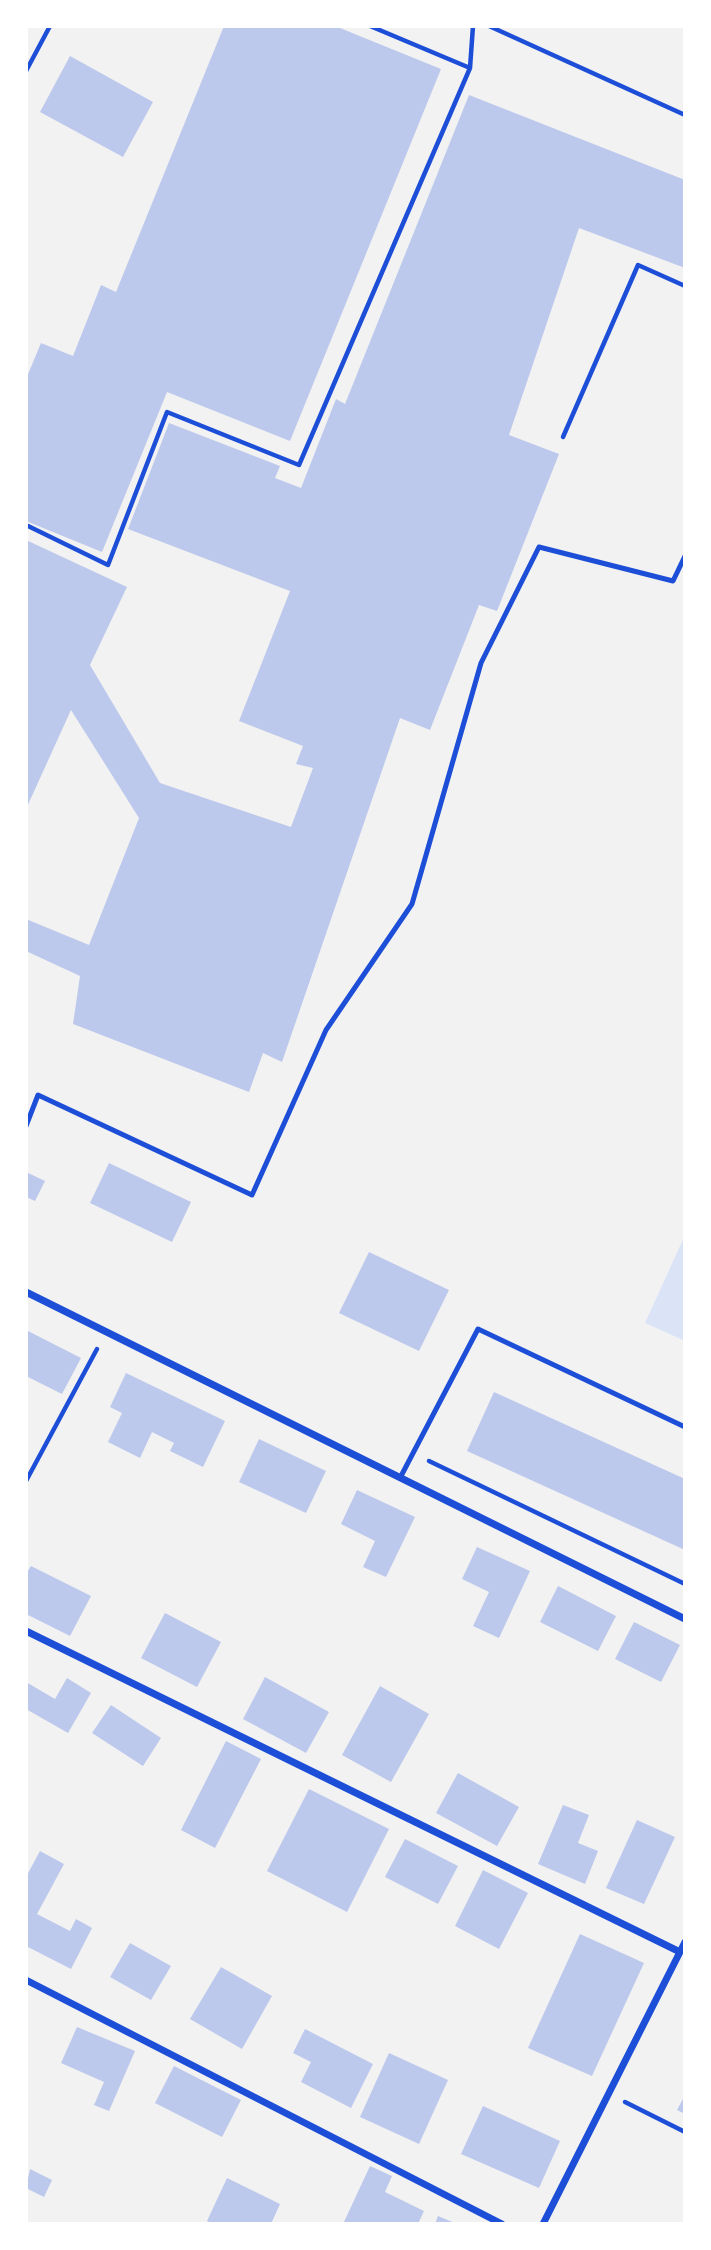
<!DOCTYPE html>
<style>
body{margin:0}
#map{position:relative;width:711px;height:2250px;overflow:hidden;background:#f2f2f2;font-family:Bitter,serif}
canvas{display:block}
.frame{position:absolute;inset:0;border:28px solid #fff;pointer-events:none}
</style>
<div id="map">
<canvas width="711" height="2250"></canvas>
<div class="frame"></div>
</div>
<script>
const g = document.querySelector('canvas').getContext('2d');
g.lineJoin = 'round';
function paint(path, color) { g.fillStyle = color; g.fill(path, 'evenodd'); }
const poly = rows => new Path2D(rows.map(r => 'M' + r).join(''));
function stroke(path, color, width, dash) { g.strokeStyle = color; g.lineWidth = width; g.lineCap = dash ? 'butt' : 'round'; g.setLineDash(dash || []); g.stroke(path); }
const green = poly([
 [685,1235,685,1341,645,1323]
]);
const building = poly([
 [224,26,335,26,441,69,290,441,167,392,102,552,26,521,26,379,41,343,73,356,101,285,116,292],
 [70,56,153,102,123,157,40,112],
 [469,95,685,180,685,268,579,228,509,435,559,454,497,611,479,605,430,730,400,718,282,1062,263,1053,249,1092,73,1024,80,976,26,951,26,919,89,945,139,818,71,710,26,809,26,540,127,587,90,665,160,783,291,827,313,768,296,764,303,746,239,721,290,591,128,529,169,423,280,466,275,478,301,488,336,399,345,404],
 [109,1163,191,1202,172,1242,90,1203],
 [26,1172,45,1181,35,1201,26,1197],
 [369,1252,449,1290,419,1351,339,1313],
 [28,1331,81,1358,62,1394,26,1376],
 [126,1373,225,1421,203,1467,170,1451,174,1443,152,1432,140,1458,108,1442,122,1413,110,1407],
 [494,1392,685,1479,685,1550,467,1451],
 [259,1439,326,1471,306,1513,239,1482],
 [357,1490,415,1517,386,1577,363,1567,375,1541,341,1524],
 [477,1547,530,1571,499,1638,473,1626,489,1592,462,1579],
 [31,1566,91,1596,70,1636,26,1614,26,1574],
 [558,1586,616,1616,598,1651,540,1622],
 [165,1613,221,1642,197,1687,141,1658],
 [634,1622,680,1645,661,1682,615,1659],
 [265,1677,329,1712,306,1753,243,1719],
 [67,1678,91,1693,68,1733,26,1709,26,1682,55,1699],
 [380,1686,429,1714,391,1782,342,1755],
 [111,1705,161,1738,143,1766,92,1733],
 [226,1741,261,1759,215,1848,181,1830],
 [458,1773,519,1807,497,1846,436,1813],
 [309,1789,389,1829,347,1912,267,1871],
 [563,1805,589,1815,578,1843,598,1851,585,1884,538,1864],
 [637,1820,675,1837,644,1904,606,1888],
 [405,1839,458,1866,438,1904,385,1877],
 [40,1851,64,1864,37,1914,70,1931,76,1919,92,1928,71,1969,26,1946,26,1877],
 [483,1870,528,1893,499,1949,455,1926],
 [580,1934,644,1963,592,2076,528,2048],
 [130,1943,171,1966,151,2000,110,1977],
 [221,1967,272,1996,242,2049,190,2019],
 [77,2027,135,2051,109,2111,94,2105,104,2082,61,2063],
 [305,2029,373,2064,351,2108,301,2082,311,2062,293,2053],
 [389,2053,448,2080,419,2144,360,2117],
 [174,2066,241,2100,222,2137,155,2103],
 [685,2095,685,2114,677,2110],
 [483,2106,560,2141,539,2188,461,2154],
 [370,2166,392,2176,385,2192,424,2211,418,2224,343,2224],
 [30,2169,52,2180,44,2197,26,2188],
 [227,2178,280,2204,271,2224,212,2224,207,2221],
 [438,2216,457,2224,435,2224]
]);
const path = poly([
 [370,26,470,68],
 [489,26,685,115],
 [26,71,50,26],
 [563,437,638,265,685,286],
 [26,525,108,565,167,412,299,465,470,68,473,26],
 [429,1461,685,1584],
 [26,1481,97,1349],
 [625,2102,685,2132]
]);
const service = poly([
 [26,1126,38,1095,252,1195,326,1030,412,904,481,663,539,547,673,581,685,556],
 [400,1478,478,1329,685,1427]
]);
const minor = poly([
 [26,1292,685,1619],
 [26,1631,680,1952],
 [26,1980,502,2224],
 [543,2224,685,1942]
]);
paint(green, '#dbe4f7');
paint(building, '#bdc9ec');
stroke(path, '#1d4ed8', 4.5);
stroke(service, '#1d4ed8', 5);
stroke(minor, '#1d4ed8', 7);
</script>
